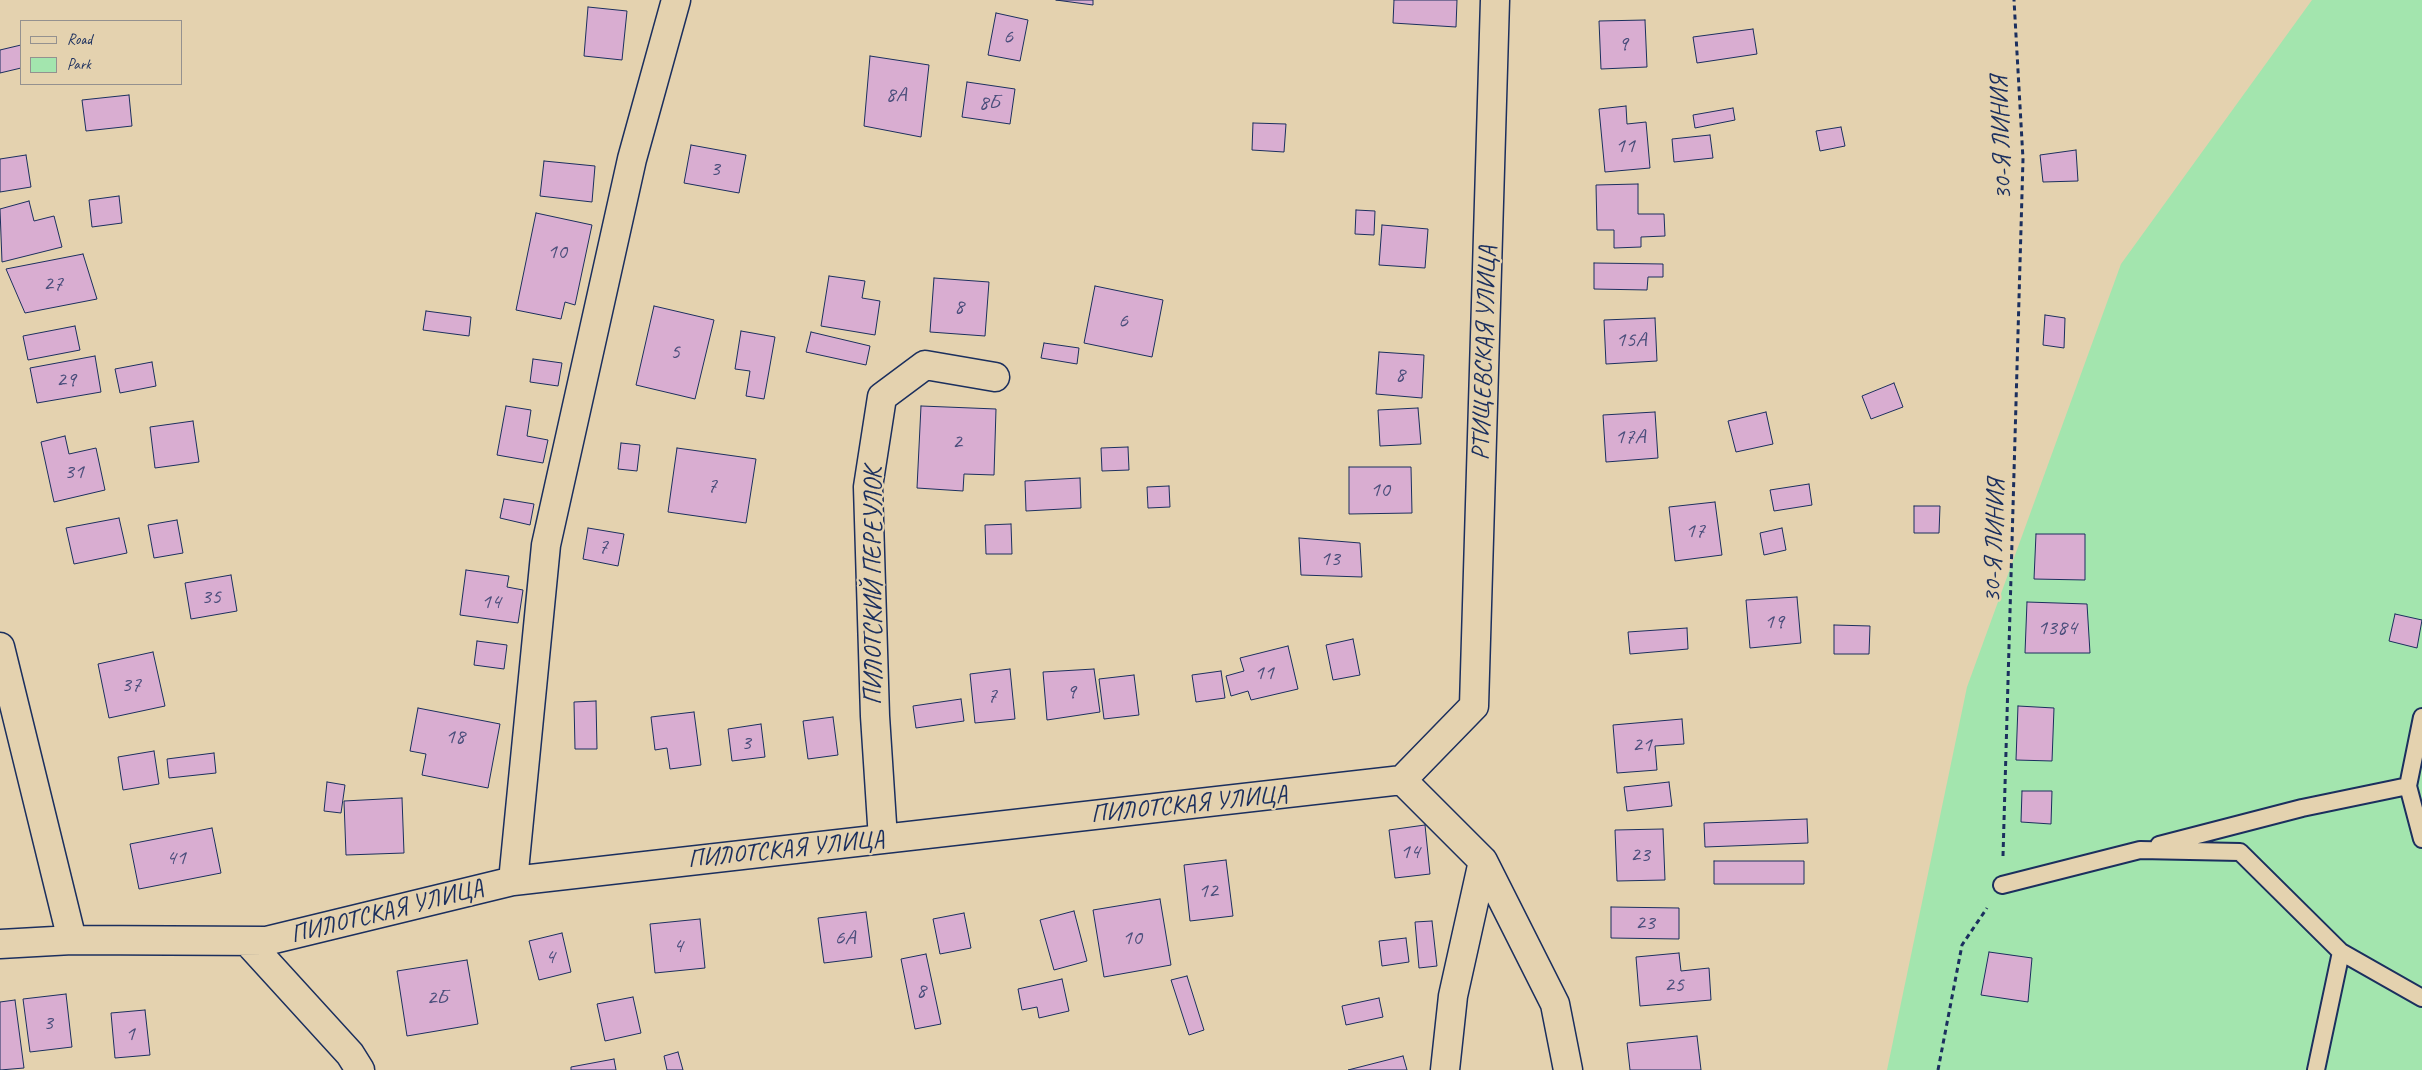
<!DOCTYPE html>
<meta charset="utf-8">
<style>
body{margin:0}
#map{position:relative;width:2422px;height:1070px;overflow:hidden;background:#e4d2af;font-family:Caveat,sans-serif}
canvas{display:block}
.legend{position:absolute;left:20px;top:20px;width:162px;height:65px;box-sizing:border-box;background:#e4d2af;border:1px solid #94918f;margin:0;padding:6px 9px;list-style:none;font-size:15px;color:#1b2f5e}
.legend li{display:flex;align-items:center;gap:10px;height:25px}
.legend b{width:25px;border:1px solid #94918f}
</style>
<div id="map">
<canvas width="2422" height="1070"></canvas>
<ul class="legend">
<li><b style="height:6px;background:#e4d2af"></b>Road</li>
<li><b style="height:14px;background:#a3e5ae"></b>Park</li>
</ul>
</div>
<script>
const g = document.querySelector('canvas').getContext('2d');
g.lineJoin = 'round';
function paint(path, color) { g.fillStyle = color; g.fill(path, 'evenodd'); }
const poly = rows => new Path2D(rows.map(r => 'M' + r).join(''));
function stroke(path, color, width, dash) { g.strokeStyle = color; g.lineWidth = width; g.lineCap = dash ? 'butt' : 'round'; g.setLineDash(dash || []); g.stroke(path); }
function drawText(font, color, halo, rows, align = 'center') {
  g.font = font + ' Caveat,sans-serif'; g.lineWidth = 4.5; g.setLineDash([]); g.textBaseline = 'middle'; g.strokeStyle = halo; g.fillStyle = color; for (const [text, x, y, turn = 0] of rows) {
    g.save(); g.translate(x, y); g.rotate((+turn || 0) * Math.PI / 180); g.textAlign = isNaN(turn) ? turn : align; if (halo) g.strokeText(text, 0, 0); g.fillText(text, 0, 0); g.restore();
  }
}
const green = poly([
 [2312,0,2422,0,2422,1070,1887,1070,1967,687,2121,264]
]);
const building = poly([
 [1056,0,1093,0,1093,5,1056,0],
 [1394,0,1457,0,1456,27,1393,23,1394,0],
 [588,7,627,11,622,60,584,56,588,7],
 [996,13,1028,20,1020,61,988,55,996,13],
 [1645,20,1647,67,1601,69,1599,21,1645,20],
 [1753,29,1757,54,1697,63,1693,37,1753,29],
 [21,45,21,68,0,73,0,50,21,45],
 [870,56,929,65,921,137,864,126,870,56],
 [967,82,1015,89,1010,124,962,117,967,82],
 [129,95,132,126,86,131,82,100,129,95],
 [1626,106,1627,124,1646,122,1650,168,1605,172,1599,109,1626,106],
 [1733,108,1735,120,1695,128,1693,115,1733,108],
 [1253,123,1286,124,1284,152,1252,150,1253,123],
 [1841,127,1845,146,1820,151,1816,131,1841,127],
 [1710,135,1713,158,1674,162,1672,139,1710,135],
 [691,145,746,155,739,193,684,183,691,145],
 [2076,150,2078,181,2043,182,2040,155,2076,150],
 [26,155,31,187,0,192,0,159,26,155],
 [544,161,595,166,592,202,540,196,544,161],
 [1638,184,1638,214,1664,214,1665,236,1641,237,1641,247,1614,248,1614,230,1597,230,1596,185,1638,184],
 [119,196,122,223,92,227,89,200,119,196],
 [29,201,34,221,54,216,62,247,2,262,0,209,29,201],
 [1356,210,1375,211,1374,235,1355,234,1356,210],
 [536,213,592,225,575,305,565,302,561,319,516,310,536,213],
 [1382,225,1428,229,1425,268,1379,265,1382,225],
 [83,254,97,299,25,313,6,269,83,254],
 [1594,263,1663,264,1663,277,1648,277,1647,290,1594,289,1594,263],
 [829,276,865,281,862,298,880,301,875,335,821,326,829,276],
 [934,278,989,282,985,336,930,332,934,278],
 [1095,286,1163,300,1152,357,1084,343,1095,286],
 [654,306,714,320,695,399,636,385,654,306],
 [426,311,471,317,469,336,423,330,426,311],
 [2045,315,2065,318,2064,348,2043,345,2045,315],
 [1655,318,1657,361,1606,364,1604,320,1655,318],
 [75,326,80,350,28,360,23,336,75,326],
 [741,331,775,337,764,399,746,396,750,371,735,369,741,331],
 [811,332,870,346,866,365,806,352,811,332],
 [1044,343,1079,348,1077,364,1041,358,1044,343],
 [1379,352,1424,355,1422,398,1376,394,1379,352],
 [95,356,101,392,37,403,30,368,95,356],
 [533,359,562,363,558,386,530,382,533,359],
 [152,362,156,386,120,393,115,369,152,362],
 [1894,383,1903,407,1871,419,1862,396,1894,383],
 [506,406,531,410,527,436,548,440,543,463,497,455,506,406],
 [921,406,996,409,994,475,964,474,963,491,917,488,921,406],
 [1418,408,1421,444,1380,446,1378,410,1418,408],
 [1655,412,1658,458,1606,462,1603,415,1655,412],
 [1766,412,1773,444,1736,452,1728,421,1766,412],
 [193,421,199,462,155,468,150,427,193,421],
 [65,436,69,454,96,448,105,490,54,502,41,442,65,436],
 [621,443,640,445,637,471,618,469,621,443],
 [1128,447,1129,470,1102,471,1101,448,1128,447],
 [677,448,756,459,746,523,668,512,677,448],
 [1349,467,1411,467,1412,513,1349,514,1349,467],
 [1080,478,1081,508,1026,511,1025,481,1080,478],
 [1809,484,1812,505,1774,511,1770,490,1809,484],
 [1169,486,1170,507,1148,508,1147,487,1169,486],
 [504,499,534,504,530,525,500,518,504,499],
 [1715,502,1722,555,1675,561,1669,507,1715,502],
 [1914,506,1940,506,1939,533,1914,533,1914,506],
 [119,518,127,553,74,564,66,528,119,518],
 [177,520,183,553,154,558,148,525,177,520],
 [1011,524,1012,554,986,554,985,525,1011,524],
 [588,528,624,534,618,566,583,559,588,528],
 [1782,528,1786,550,1764,555,1760,533,1782,528],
 [2036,534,2085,534,2085,580,2034,579,2036,534],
 [1299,538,1360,543,1362,577,1301,575,1299,538],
 [466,570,509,576,507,587,523,590,518,623,460,615,466,570],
 [231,575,237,611,191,619,185,583,231,575],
 [1797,597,1801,643,1750,648,1746,600,1797,597],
 [2027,602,2087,604,2090,653,2025,653,2027,602],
 [2395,614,2422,620,2417,648,2389,641,2395,614],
 [1834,625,1870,626,1869,654,1834,654,1834,625],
 [1687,628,1688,649,1630,654,1628,632,1687,628],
 [1353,639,1360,675,1333,680,1326,645,1353,639],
 [477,641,507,645,504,669,474,665,477,641],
 [1288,646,1298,689,1251,700,1248,691,1231,696,1226,676,1244,671,1240,658,1288,646],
 [153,652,165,706,109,718,98,664,153,652],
 [1010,669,1015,719,975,723,970,674,1010,669],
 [1094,669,1100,712,1047,720,1043,672,1094,669],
 [1221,671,1225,698,1196,702,1192,675,1221,671],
 [1134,675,1139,715,1104,719,1099,679,1134,675],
 [961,699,964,721,916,728,913,706,961,699],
 [596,701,597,749,575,749,574,702,596,701],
 [2018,706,2054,708,2052,761,2016,760,2018,706],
 [418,708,500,724,488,788,422,775,426,754,410,751,418,708],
 [694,712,701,765,670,769,667,748,655,750,651,717,694,712],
 [833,717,838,755,808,759,803,721,833,717],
 [1682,719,1684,744,1655,746,1657,770,1617,773,1613,725,1682,719],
 [761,724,765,757,732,761,728,729,761,724],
 [154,751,159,784,123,790,118,757,154,751],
 [214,753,216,773,169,778,167,759,214,753],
 [327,782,345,785,341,813,324,811,327,782],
 [1669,782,1672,806,1627,811,1624,787,1669,782],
 [2022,791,2052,791,2051,824,2021,822,2022,791],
 [402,798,404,853,346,855,344,801,402,798],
 [1807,819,1808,843,1705,847,1704,823,1807,819],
 [1425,825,1430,874,1395,878,1389,830,1425,825],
 [212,828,221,873,139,889,130,844,212,828],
 [1663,829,1665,880,1617,881,1615,830,1663,829],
 [1226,860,1233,916,1190,921,1184,865,1226,860],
 [1714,861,1804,861,1804,884,1714,884,1714,861],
 [1160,899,1171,965,1104,977,1093,910,1160,899],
 [1611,907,1679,908,1679,939,1611,938,1611,907],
 [1074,911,1087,961,1054,970,1040,920,1074,911],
 [866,912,872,957,824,963,818,918,866,912],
 [964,913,971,948,940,954,933,919,964,913],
 [700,919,705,968,655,973,650,924,700,919],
 [1432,921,1437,966,1419,968,1415,922,1432,921],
 [562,933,571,972,539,980,529,941,562,933],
 [1406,938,1409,962,1382,966,1379,941,1406,938],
 [1989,952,2032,958,2028,1002,1981,995,1989,952],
 [1679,953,1681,971,1709,968,1711,1000,1640,1006,1636,957,1679,953],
 [926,954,941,1024,915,1029,901,959,926,954],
 [467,960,478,1024,407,1036,397,971,467,960],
 [1187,976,1204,1030,1189,1035,1171,980,1187,976],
 [1062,979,1069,1011,1039,1018,1037,1007,1022,1010,1018,989,1062,979],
 [66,994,72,1047,30,1052,23,999,66,994],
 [633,997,641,1033,605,1041,597,1004,633,997],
 [1379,998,1383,1017,1346,1025,1342,1006,1379,998],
 [15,1000,24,1068,0,1070,0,1002,15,1000],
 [145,1010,150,1055,115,1058,111,1013,145,1010],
 [1697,1036,1701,1070,1630,1070,1627,1043,1697,1036],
 [678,1052,683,1070,667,1070,664,1056,678,1052],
 [1403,1056,1407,1070,1348,1070,1403,1056],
 [614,1059,616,1070,571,1070,571,1067,614,1059]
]);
const path = poly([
 [2003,856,2023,159,2014,0],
 [1938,1070,1962,945,1987,908]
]);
const lane = poly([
 [2422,717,2408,786,2422,839],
 [2159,845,2302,808,2408,786],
 [2002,885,2140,850,2240,852,2341,952,2422,998],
 [2316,1070,2341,952]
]);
const street = poly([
 [0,647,72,940],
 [1402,780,1483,861,1555,1004,1568,1070],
 [883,839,875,716,868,487,882,397,925,365,995,377],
 [513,881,546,545,632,159,676,0],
 [247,941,350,1054,360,1070],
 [0,944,72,940,266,941,513,881,1402,780,1474,706,1495,0],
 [1445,1070,1453,996,1483,861]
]);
const numberNames = [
 ["6",1008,37],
 ["9",1623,44],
 ["8А",896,95],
 ["8Б",989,103],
 ["11",1625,146],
 ["3",715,169],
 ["10",557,252],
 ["27",53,284],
 ["8",959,307],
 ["6",1123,321],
 ["15А",1631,340],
 ["5",675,352],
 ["8",1400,375],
 ["29",66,380],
 ["17А",1630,437],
 ["2",957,442],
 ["31",74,472],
 ["7",712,486],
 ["10",1380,490],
 ["17",1695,531],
 ["7",603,547],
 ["13",1330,559],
 ["35",211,597],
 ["14",491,602],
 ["19",1774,622],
 ["1384",2057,628],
 ["11",1264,673],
 ["37",131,685],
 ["9",1071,692],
 ["7",992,696],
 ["18",455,737],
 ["3",746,743],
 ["21",1642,745],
 ["14",1410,852],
 ["23",1640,855],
 ["41",176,858],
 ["12",1208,891],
 ["23",1645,923],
 ["6А",845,938],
 ["10",1132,938],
 ["4",678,946],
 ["4",550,957],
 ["25",1674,985],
 ["8",921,991],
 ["2Б",437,998],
 ["3",48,1023],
 ["1",130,1034]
];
const streetNames = [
 ["30-Я ЛИНИЯ",2002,138,-92],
 ["РТИЩЕВСКАЯ УЛИЦА",1485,353,-88],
 ["30-Я ЛИНИЯ",1995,541,-88],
 ["ПИЛОТСКИЙ ПЕРЕУЛОК",874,586,-90],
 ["ПИЛОТСКАЯ УЛИЦА",1189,805,-6],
 ["ПИЛОТСКАЯ УЛИЦА",786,850,-6],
 ["ПИЛОТСКАЯ УЛИЦА",387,912,-14]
];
paint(green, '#a3e5ae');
paint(building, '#d9add1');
stroke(building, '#1b2f5e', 1);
stroke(lane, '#1b2f5e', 20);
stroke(street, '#1b2f5e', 31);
stroke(path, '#1b2f5e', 3, [5, 4]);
stroke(lane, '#e4d2af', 16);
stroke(street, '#e4d2af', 28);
drawText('22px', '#4a4e7b', null, numberNames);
drawText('25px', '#1b2f5e', '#e4d2af', streetNames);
</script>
